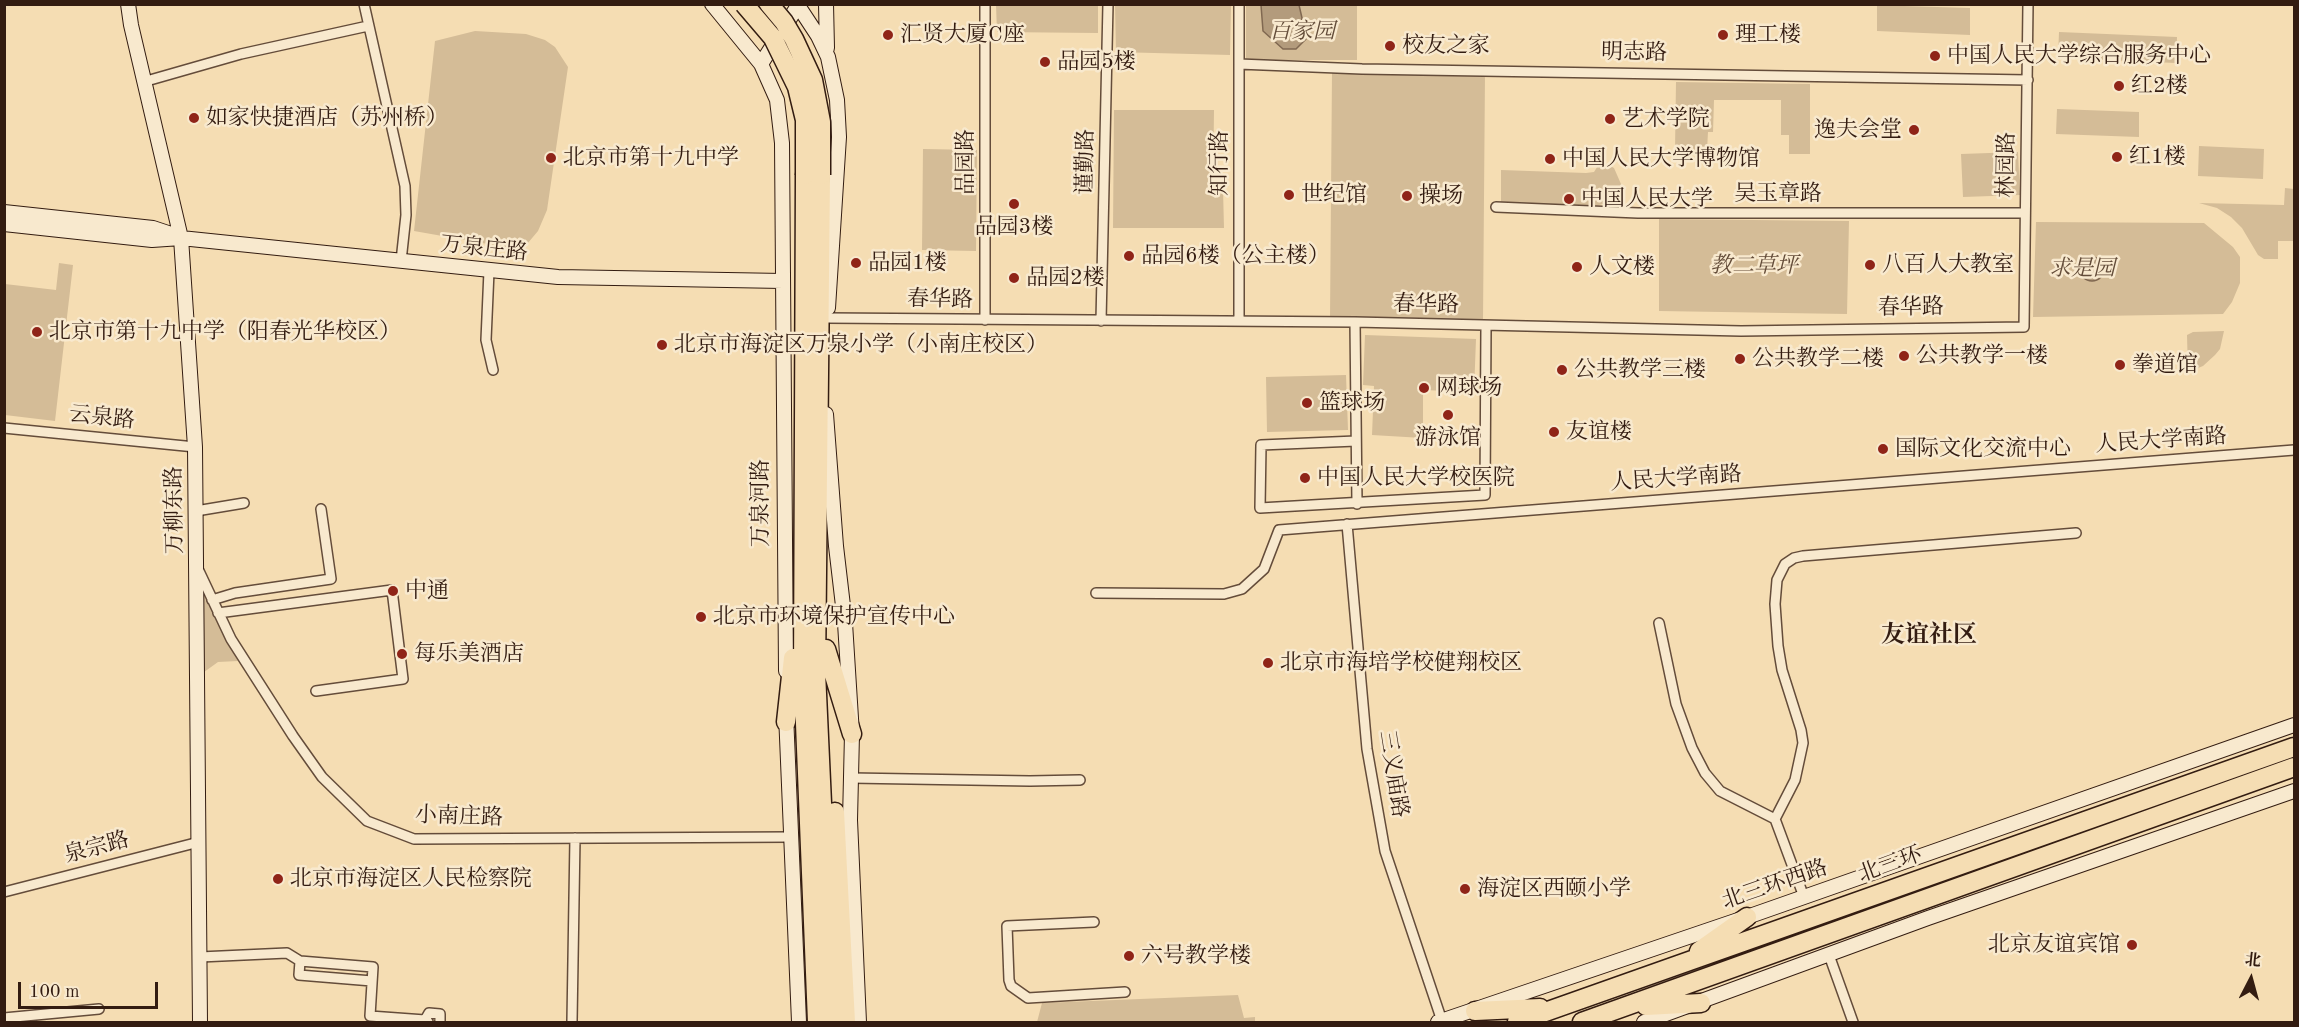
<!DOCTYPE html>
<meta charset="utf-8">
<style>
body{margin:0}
#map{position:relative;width:2299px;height:1027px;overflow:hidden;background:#f5ddb3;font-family:"Old Standard TT","Noto Serif SC",serif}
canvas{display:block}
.frame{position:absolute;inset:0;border:6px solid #331c11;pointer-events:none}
.north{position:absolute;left:2221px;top:949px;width:60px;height:60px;-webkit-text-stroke:4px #f8e9ce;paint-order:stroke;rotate:6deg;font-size:16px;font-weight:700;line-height:24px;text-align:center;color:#331c11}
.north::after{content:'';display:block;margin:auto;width:21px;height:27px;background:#331c11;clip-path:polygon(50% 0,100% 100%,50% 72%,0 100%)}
.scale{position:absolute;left:18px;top:982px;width:140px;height:27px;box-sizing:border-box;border:3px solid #331c11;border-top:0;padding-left:8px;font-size:18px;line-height:21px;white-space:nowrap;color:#331c11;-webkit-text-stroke:4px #f8e9ce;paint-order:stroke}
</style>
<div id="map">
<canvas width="2299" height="1027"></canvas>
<div class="frame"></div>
<div class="north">北</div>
<div class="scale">100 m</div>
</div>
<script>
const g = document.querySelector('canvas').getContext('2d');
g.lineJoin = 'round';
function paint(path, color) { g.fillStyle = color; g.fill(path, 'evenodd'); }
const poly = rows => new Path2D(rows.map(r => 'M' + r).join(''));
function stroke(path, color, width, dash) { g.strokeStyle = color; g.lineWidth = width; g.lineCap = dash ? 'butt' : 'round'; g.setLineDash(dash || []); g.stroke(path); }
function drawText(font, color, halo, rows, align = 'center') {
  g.font = font + ' "Old Standard TT","Noto Serif SC",serif'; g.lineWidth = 5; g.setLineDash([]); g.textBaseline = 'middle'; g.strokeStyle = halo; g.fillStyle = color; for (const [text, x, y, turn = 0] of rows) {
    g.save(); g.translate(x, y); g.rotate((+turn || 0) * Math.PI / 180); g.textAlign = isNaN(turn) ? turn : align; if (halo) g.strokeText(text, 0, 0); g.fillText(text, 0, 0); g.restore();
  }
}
const green = poly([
 [1903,4,1904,6,1970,8,1970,35,1877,31,1877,5],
 [996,5,1098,5,1098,33,997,32],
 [1115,5,1231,5,1230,55,1116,52],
 [1246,5,1357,5,1357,60,1246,60],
 [475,31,526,34,545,40,555,47,568,67,547,210,538,231,522,250,414,231,435,41],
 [2059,32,2177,37,2176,63,2058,58],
 [1332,72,1485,74,1483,320,1330,319],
 [1676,82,1810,84,1810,154,1789,154,1789,135,1781,135,1781,100,1714,100,1713,132,1708,132,1707,150,1675,150],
 [2057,109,2139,112,2139,137,2056,134],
 [1114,110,1214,110,1213,189,1223,189,1224,228,1113,228],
 [2199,146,2264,149,2263,179,2198,176],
 [923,149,977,150,976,251,922,250],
 [2018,152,2020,195,1963,197,1961,154],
 [1601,161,1614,168,1621,184,1621,199,1599,205,1570,207,1501,204,1501,170,1586,173,1594,172],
 [2285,188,2294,189,2294,241,2278,241,2278,259,2264,259,2258,255,2242,228,2231,217,2217,208,2199,203,2284,205],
 [1659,219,1849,221,1847,314,1659,311],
 [2036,222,2204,223,2233,247,2240,257,2240,283,2232,302,2223,314,2033,317],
 [59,263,73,265,55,421,5,415,5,284,56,290],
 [2224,331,2220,349,2215,355,2203,366,2188,372,2187,335,2193,332],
 [1365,335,1476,339,1474,392,1423,390,1423,438,1372,435,1374,386,1363,385],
 [1346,375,1348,430,1267,432,1266,377],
 [201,589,238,661,218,662,200,675],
 [1238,995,1244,1018,1255,1017,1255,1022,1037,1022,1042,1003]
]);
const water = poly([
 [1261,5,1299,5,1302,18,1299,30,1306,39,1296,49,1283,49,1263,31,1261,5],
 '2080 269a12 12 0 1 1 24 0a12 12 0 1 1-24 0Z'
]);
const street = poly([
 [364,4,405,186,406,215,401,261],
 [1239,4,1239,321],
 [1239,64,1362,69,2028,80],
 [143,82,241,54,368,26],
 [1496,207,1638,213,2025,213],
 [489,271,486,340,493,370],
 [827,318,1355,322,1741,331,2024,327,2028,4],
 [985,320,985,4],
 [1101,321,1108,4],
 [1355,322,1357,504],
 [4,428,195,447],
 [1356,441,1261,445,1260,508,1485,495,1486,326],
 [196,511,244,503],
 [1347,524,1367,749,1385,851,1442,1021],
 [199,571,231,639,293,736,322,777,367,821,414,839,790,837],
 [1096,593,1224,594,1242,589,1264,569,1279,530,2294,450],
 [212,600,235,593,331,579,321,509],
 [218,613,392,590,403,679,316,691],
 [1659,623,1676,704,1692,748,1705,773,1720,791,1775,819,1804,897],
 [851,778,1030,781,1080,780],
 [1775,819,1795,780,1803,743,1801,730,1782,670,1778,646,1775,604,1777,580,1785,564,1794,558,1803,556,2076,533],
 [4,892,199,842],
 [1094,922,1007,926,1009,980,1011,986,1028,998,1125,992],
 [1829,955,1853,1022],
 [200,957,287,953,300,961,373,967,370,1016,425,1020,428,1022],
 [300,961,299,975,372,981],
 [4,1018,99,1009],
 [425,1020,429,1013,440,1014,440,1022],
 [572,1021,575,838]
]);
const secondary = poly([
 [128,4,131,25,181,238,195,447,200,1022],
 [712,4,761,64,777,100,782,143,786,671],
 [797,4,818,36,828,57,837,100,839,137,828,308],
 [826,4,827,48],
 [761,64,799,4],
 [4,212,153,228,177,236],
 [4,224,152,240,181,238,558,277,783,281],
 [826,414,836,546,845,623,852,734,850,820,859,1022],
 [786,714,799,1022],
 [1438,1022,1747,917,2294,725],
 [1644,1022,1928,918,2294,791]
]);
const highway = poly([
 [805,175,803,674,817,1022],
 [821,175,816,672,832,1022],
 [826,649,852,734],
 [786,722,793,658],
 [835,812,846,1022],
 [1699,951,1747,917],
 [1646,1006,1701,1003],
 [1475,1011,1540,1008],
 [1517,1022,2294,747],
 [1582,1022,2294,767]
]);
const highwayBridge = poly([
 [744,4,773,38,797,87,805,120,805,175],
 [769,4,784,22,794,39,813,80,821,122,821,175]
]);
const markers = [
 [888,35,6,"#8f2418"],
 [1723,35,6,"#8f2418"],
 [1390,46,6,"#8f2418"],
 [1935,56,6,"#8f2418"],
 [1045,62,6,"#8f2418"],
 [2119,86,6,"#8f2418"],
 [194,118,6,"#8f2418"],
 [1610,119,6,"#8f2418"],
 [1914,130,6,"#8f2418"],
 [2117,157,6,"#8f2418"],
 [551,158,6,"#8f2418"],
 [1550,159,6,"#8f2418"],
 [1289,195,6,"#8f2418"],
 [1407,196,6,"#8f2418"],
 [1569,199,6,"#8f2418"],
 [1014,204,6,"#8f2418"],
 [1129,256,6,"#8f2418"],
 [856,263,6,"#8f2418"],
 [1870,265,6,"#8f2418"],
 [1577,267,6,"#8f2418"],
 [1014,278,6,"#8f2418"],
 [37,332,6,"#8f2418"],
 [662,345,6,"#8f2418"],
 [1904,356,6,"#8f2418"],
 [1740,359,6,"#8f2418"],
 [2120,365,6,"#8f2418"],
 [1562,370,6,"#8f2418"],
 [1424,388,6,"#8f2418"],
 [1307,403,6,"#8f2418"],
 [1448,415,6,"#8f2418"],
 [1554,432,6,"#8f2418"],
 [1883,449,6,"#8f2418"],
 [1305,478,6,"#8f2418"],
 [393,591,6,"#8f2418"],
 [701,617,6,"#8f2418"],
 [402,654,6,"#8f2418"],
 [1268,663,6,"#8f2418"],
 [278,879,6,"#8f2418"],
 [1465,889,6,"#8f2418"],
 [2132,945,6,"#8f2418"],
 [1129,956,6,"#8f2418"]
];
const parkNames = [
 ["百家园",1302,32],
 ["教二草坪",1754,266],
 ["求是园",2082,269]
];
const poiNames = [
 ["汇贤大厦C座",900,35],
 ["理工楼",1735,35],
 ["校友之家",1402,46],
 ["中国人民大学综合服务中心",1947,56],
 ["品园5楼",1057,62],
 ["红2楼",2131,86],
 ["如家快捷酒店（苏州桥）",206,118],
 ["艺术学院",1622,119],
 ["逸夫会堂",1902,130,"right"],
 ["红1楼",2129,157],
 ["北京市第十九中学",563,158],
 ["中国人民大学博物馆",1562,159],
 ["世纪馆",1301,195],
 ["操场",1419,196],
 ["中国人民大学",1581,199],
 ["品园3楼",1014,227,"center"],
 ["品园6楼（公主楼）",1141,256],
 ["品园1楼",868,263],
 ["八百人大教室",1882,265],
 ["人文楼",1589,267],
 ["品园2楼",1026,278],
 ["北京市第十九中学（阳春光华校区）",49,332],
 ["北京市海淀区万泉小学（小南庄校区）",674,345],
 ["公共教学一楼",1916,356],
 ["公共教学二楼",1752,359],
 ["拳道馆",2132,365],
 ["公共教学三楼",1574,370],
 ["网球场",1436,388],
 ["篮球场",1319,403],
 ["友谊楼",1566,432],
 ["游泳馆",1448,438,"center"],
 ["国际文化交流中心",1895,449],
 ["中国人民大学校医院",1317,478],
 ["中通",405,591],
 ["北京市环境保护宣传中心",713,617],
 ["每乐美酒店",414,654],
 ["北京市海培学校健翔校区",1280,663],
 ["北京市海淀区人民检察院",290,879],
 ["海淀区西颐小学",1477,889],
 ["北京友谊宾馆",2120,945,"right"],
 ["六号教学楼",1141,956]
];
const streetNames = [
 ["明志路",1634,53,1],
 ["品园路",966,162,-90],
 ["谨勤路",1086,162,-89],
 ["知行路",1220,163,-90],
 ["林园路",2007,165,-89],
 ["吴玉章路",1778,194],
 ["万泉庄路",484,249,6],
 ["春华路",940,300,1],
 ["春华路",1426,305,1],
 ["春华路",1911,308,-1],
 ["云泉路",102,418,6],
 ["人民大学南路",2161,441,-4],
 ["人民大学南路",1676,479,-4],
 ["万泉河路",761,503,-90],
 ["万柳东路",175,510,-91],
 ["三义庙路",1393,774,81],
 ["小南庄路",459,817,2],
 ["泉宗路",97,848,-15],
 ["北三环",1890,865,-20],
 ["北三环西路",1775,885,-19]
];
const neighbourhoodNames = [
 ["友谊社区",1929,636]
];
paint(green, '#d4bc97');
paint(water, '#b39b7c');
stroke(water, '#806851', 1.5);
stroke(street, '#644c3a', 12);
stroke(secondary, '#331c11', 16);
stroke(highway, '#331c11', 21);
stroke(street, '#f8e9ce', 9);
stroke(secondary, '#f8e9ce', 14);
stroke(highway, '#f5ddb3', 18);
stroke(highwayBridge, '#331c11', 21, []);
stroke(highwayBridge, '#f5ddb3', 18);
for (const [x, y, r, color] of markers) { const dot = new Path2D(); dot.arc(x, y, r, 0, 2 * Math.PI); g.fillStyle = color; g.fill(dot); stroke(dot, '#f8e9ce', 2); }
drawText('italic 22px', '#634c39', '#f8e9ce', parkNames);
drawText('22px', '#331c11', '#f8e9ce', poiNames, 'left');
drawText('22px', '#331c11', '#f8e9ce', streetNames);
drawText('bold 24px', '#331c11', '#f8e9ce', neighbourhoodNames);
</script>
